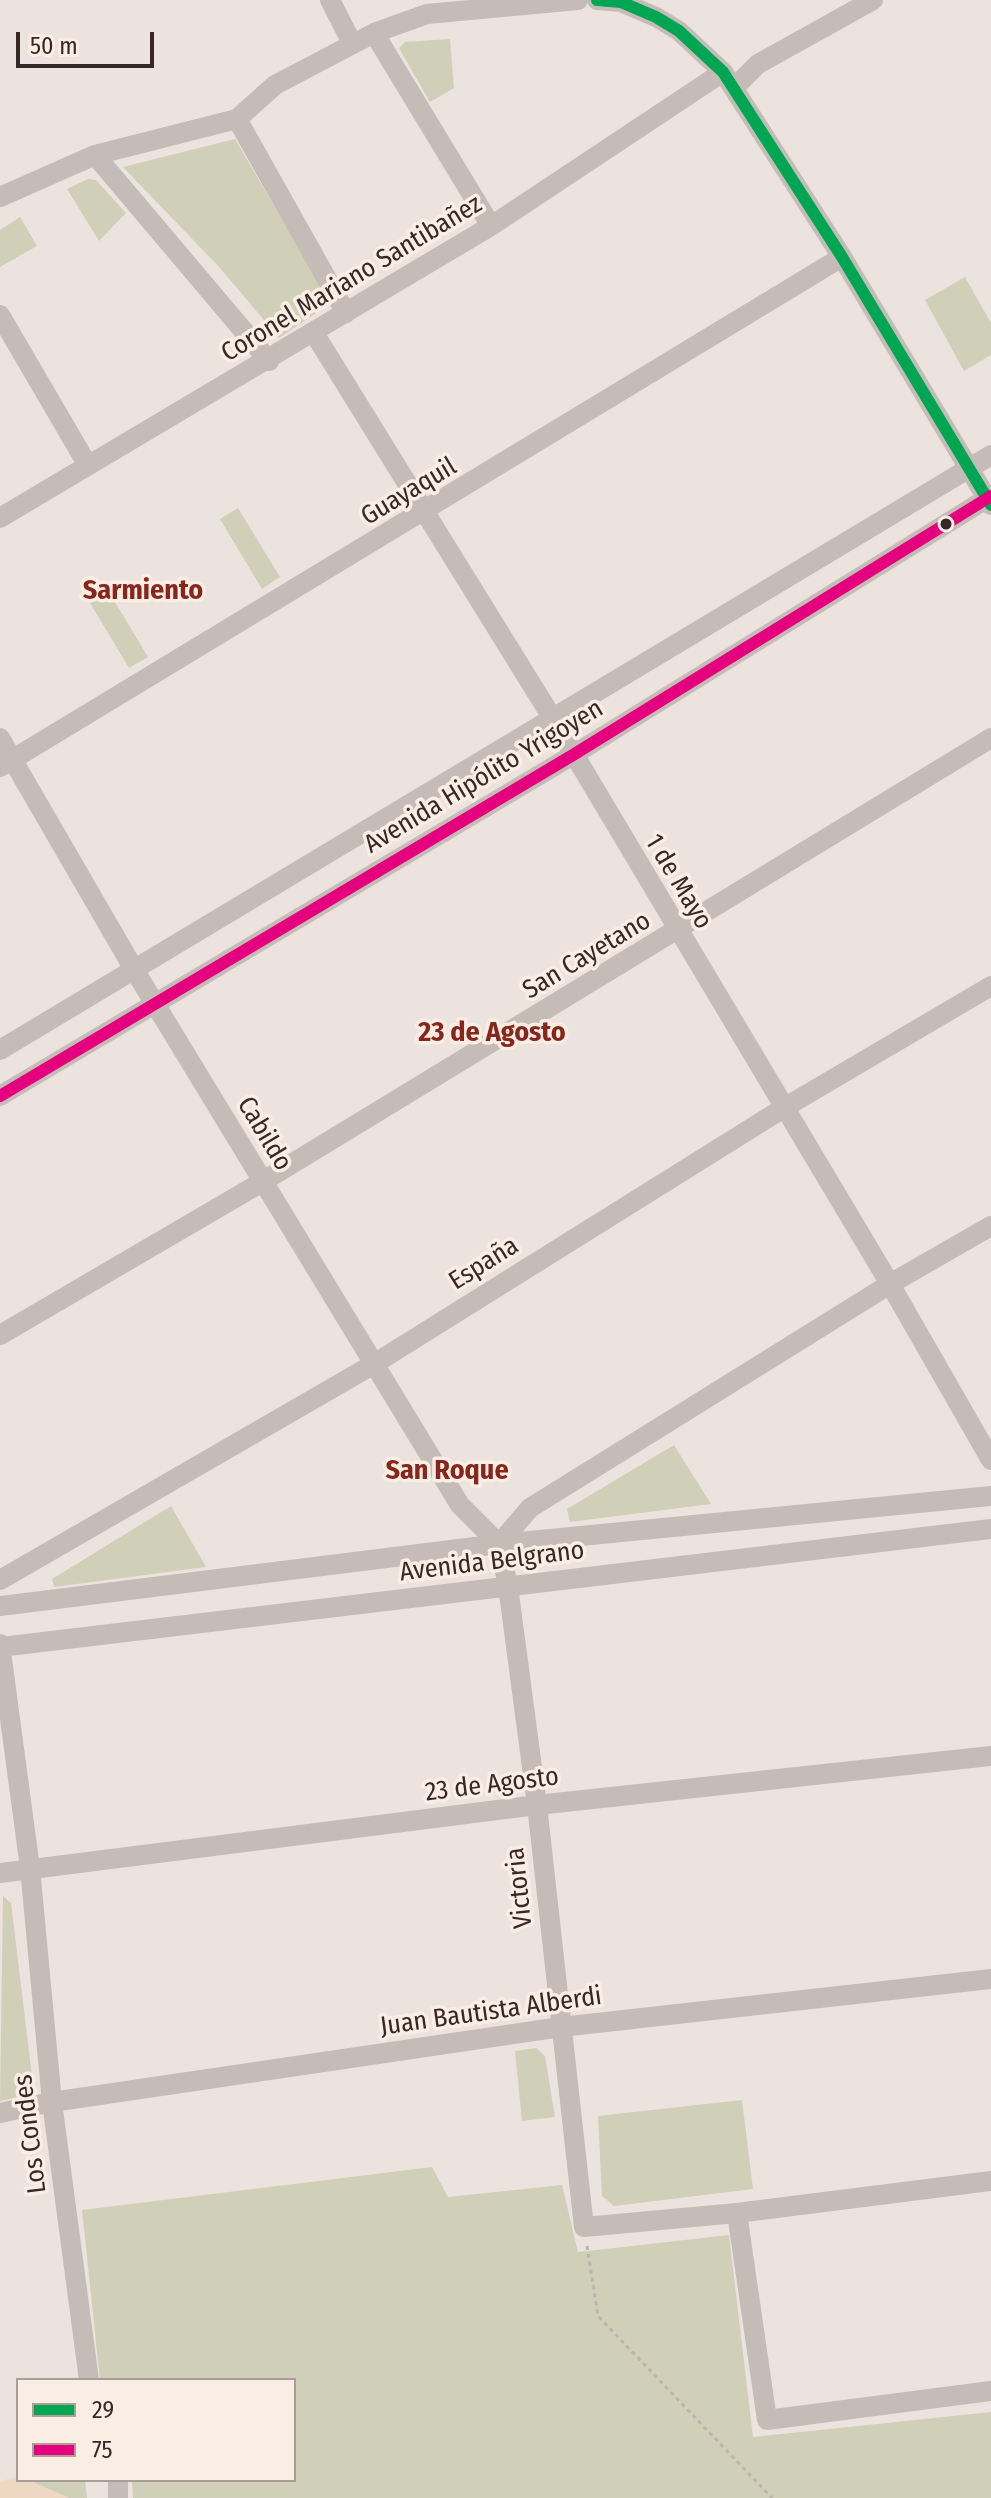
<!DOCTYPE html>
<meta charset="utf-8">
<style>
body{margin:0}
#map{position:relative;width:991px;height:2498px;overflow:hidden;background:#ece3de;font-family:"Fira Sans Condensed",sans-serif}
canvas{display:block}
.legend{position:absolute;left:16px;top:2378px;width:280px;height:104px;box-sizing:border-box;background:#faede4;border:2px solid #ab9e98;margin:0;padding:10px 14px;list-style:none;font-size:24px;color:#352826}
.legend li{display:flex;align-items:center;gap:16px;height:40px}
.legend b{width:40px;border:2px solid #ab9e98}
.scale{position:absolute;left:16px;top:32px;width:138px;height:36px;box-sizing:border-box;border:4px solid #352826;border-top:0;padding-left:10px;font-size:24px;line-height:28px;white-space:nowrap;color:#352826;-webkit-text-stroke:6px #faede4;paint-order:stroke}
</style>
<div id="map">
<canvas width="991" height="2498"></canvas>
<ul class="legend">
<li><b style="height:10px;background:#00a651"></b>29</li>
<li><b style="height:10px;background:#e5007d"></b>75</li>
</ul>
<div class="scale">50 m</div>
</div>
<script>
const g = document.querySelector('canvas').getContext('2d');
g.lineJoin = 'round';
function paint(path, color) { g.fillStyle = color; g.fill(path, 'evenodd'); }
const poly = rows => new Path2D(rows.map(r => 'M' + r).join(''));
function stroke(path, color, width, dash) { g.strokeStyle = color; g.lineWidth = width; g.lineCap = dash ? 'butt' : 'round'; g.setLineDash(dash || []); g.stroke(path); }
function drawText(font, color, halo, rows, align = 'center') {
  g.font = font + ' "Fira Sans Condensed",sans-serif'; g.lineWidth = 7; g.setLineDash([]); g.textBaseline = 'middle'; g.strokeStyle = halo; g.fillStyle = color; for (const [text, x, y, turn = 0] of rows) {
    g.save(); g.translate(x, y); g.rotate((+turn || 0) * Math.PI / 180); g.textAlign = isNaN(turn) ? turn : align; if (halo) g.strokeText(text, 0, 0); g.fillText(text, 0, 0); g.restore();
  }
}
const green = poly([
 [450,39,454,88,430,102,399,48,405,42],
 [235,139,331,303,279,338,220,268,123,167],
 [88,179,96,180,126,213,99,241,67,189],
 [20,217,37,246,0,267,0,230],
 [965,277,991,323,991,355,964,371,925,300],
 [238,508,280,577,262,589,220,519],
 [106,587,148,657,129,668,87,598],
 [674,1445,711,1504,570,1522,567,1509],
 [171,1506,206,1567,54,1587,52,1579],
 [3,1896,11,1903,33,2084,28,2095,0,2101],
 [536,2048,545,2056,555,2117,522,2121,515,2051],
 [742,2100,753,2189,614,2206,602,2196,598,2116],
 [432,2167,448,2197,562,2185,578,2252,729,2235,753,2437,991,2412,991,2498,133,2498,132,2480,294,2480,294,2380,100,2380,82,2210],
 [28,2480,85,2480,87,2498,69,2498]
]);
const sand = poly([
 [18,2477,18,2480,28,2480,69,2498,0,2498,0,2481]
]);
const path = poly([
 [587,2246,598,2316,772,2498]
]);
const minor = poly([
 [330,0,352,43],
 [597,0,621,2,656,17,679,31,723,72,842,257,991,505],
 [374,33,491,226],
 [735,87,758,64,873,0],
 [237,119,346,313],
 [95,155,269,361],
 [0,197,95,155,237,119,275,85,374,33,427,14,578,0],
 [0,315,87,464],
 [314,333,553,719,890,1284,991,1460],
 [0,518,491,226,723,72],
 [0,738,135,971,460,1505,499,1544],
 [0,767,842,257],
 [0,1050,991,455],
 [0,1096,573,755,991,496],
 [0,1335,262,1182,991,738],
 [499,1544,508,1586,537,1805,584,2227,737,2213,991,2181],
 [499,1544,530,1508,890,1284,991,1226],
 [0,1580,374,1364,782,1109,991,986],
 [0,1606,499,1544,991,1496],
 [0,1644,30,1868,52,2102,89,2380],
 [0,1647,991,1529],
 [0,1873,537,1805,991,1756],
 [0,2113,52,2102,561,2027,991,1979],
 [737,2213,767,2420,991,2391],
 [118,2498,118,2480]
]);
const bus1 = poly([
 [597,0,621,2,656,17,679,31,723,72,842,257,991,505]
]);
const bus2 = poly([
 [0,1096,573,755,991,496]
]);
const markers = [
 [946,524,7,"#352826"]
];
const streetNames = [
 ["Coronel Mariano Santibañez",352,279,-31],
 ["Guayaquil",409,492,-31],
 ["Avenida Hipólito Yrigoyen",484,777,-31],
 ["1 de Mayo",678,882,59],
 ["San Cayetano",587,956,-31],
 ["Cabildo",264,1134,59],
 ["España",484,1264,-32],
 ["Avenida Belgrano",492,1562,-7],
 ["23 de Agosto",492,1785,-7],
 ["Victoria",520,1888,-96],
 ["Juan Bautista Alberdi",491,2012,-8],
 ["Los Condes",31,2134,-97]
];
const neighbourhoodNames = [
 ["Sarmiento",143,591],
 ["23 de Agosto",492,1033],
 ["San Roque",447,1471]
];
paint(green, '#d0d0b8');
paint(sand, '#eed8c3');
stroke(path, '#bdb4b0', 3, [4, 4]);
stroke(minor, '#c5bcb7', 20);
stroke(bus1, '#00a651', 12);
stroke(bus2, '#e5007d', 12);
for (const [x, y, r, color] of markers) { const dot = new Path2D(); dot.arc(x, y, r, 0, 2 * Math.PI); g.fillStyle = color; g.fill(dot); stroke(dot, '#faede4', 3); }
drawText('26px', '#352826', '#faede4', streetNames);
drawText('bold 28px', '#87261c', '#faede4', neighbourhoodNames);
</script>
